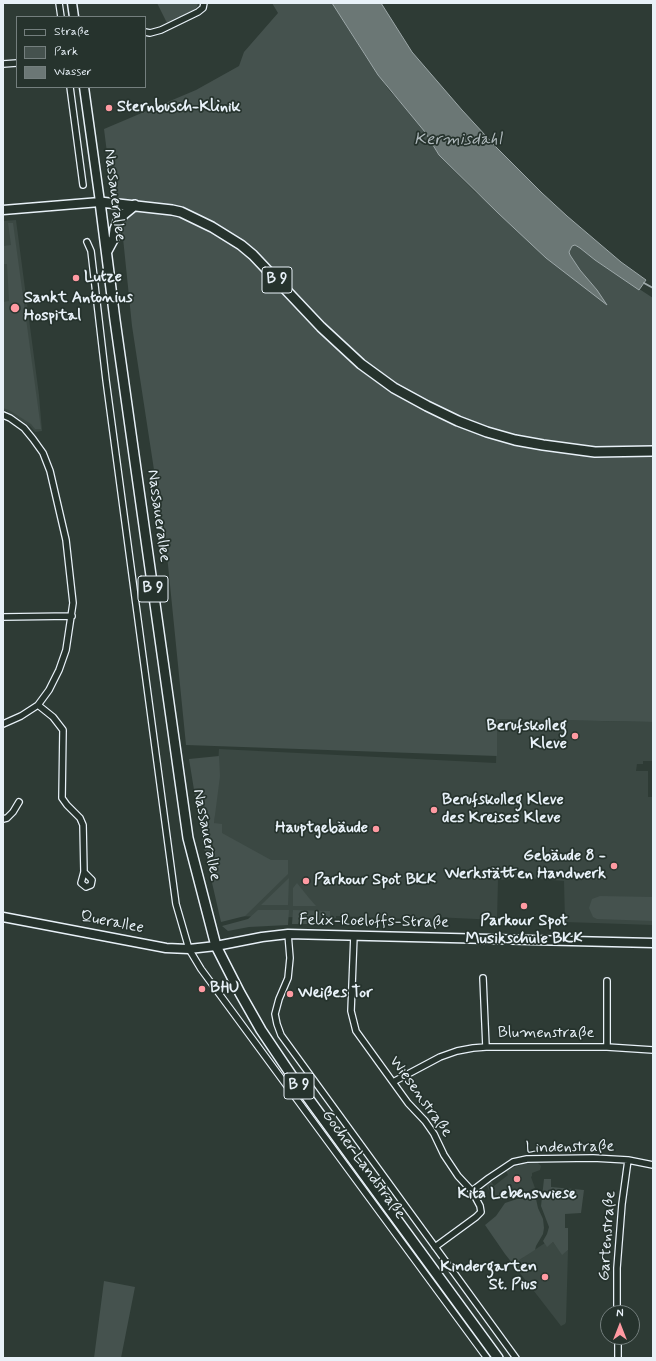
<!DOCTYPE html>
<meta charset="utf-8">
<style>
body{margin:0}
#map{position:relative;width:656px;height:1361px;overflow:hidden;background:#2e3b35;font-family:Mynerve,sans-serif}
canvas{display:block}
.frame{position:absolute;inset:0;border:4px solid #e8f1f8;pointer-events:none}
.legend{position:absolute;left:16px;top:16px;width:130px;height:72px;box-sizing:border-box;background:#26332d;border:1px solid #747f7e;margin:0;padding:5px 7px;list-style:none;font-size:12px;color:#e8f1f8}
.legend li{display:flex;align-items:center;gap:8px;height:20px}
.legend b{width:20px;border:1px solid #747f7e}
.north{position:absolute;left:600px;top:1305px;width:40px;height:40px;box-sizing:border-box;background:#26332d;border:1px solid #747f7e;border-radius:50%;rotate:0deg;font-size:11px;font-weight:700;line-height:16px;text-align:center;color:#e8f1f8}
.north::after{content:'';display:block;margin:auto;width:14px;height:18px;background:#ff9aa2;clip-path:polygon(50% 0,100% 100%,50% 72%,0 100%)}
</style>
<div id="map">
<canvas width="656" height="1361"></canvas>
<div class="frame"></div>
<ul class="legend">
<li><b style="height:5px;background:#26332d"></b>Straße</li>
<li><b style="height:11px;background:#45524e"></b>Park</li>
<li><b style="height:11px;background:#6b7775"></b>Wasser</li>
</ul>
<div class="north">N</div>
</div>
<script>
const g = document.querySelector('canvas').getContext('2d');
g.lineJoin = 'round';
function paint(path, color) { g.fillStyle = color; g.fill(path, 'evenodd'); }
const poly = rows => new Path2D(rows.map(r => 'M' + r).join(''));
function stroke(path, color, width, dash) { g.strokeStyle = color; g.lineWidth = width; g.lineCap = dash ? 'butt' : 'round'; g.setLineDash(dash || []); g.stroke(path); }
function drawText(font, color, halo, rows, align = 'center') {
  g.font = font + ' Mynerve,sans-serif'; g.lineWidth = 3.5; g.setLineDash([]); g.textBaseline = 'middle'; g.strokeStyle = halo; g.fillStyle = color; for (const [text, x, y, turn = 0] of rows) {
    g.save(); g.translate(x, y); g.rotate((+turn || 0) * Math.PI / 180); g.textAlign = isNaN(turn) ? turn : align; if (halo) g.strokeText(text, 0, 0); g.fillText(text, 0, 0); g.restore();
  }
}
const built = poly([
 [16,220,39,395,42,431,35,432,30,426,3,409,3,221],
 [497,719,653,722,653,761,643,761,643,764,637,764,636,771,648,771,648,797,653,797,653,925,565,922,564,881,527,878,498,880,497,920,434,917,433,920,336,916,336,918,224,916,214,822,219,749,496,763],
 [537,1162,541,1166,540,1170,532,1173,532,1176,531,1177,535,1188,506,1200,498,1200,493,1198,486,1185,491,1181,494,1186,508,1175,506,1171,515,1167,523,1164],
 [553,1242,562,1254,568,1250,566,1322,565,1324,561,1326,513,1264,545,1243,547,1246]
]);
const green = poly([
 [157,3,198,3,197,7,193,11,167,23],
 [272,3,332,3,364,54,389,90,401,103,425,132,439,155,475,192,597,290,580,270,570,255,569,252,572,246,575,245,580,248,595,260,653,298,653,722,497,719,497,756,186,745,167,555,132,326,123,238,110,177,104,129,196,90,239,66,244,52,278,13],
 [8,223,13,223,41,429,35,429,31,424,9,410,3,408,3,302,9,301,7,264,3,264,3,246,11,245],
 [219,756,220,776,214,823,222,824,222,833,271,860,288,860,288,874,245,916,221,922,202,839,189,759],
 [289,878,288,905,261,905],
 [297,883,309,898,316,906,293,906,293,888],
 [600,896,653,897,653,921,597,919,593,917,589,908,592,899],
 [258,910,289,910,288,925,249,927,228,931,222,926,248,919],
 [293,910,330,911,330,923,314,924,292,924],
 [544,1179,551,1179,551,1187,584,1190,581,1213,565,1214,565,1228,568,1228,568,1250,562,1255,553,1242,547,1247,543,1241,547,1234,549,1227,541,1206],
 [517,1199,536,1199,538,1208,543,1219,544,1228,543,1234,536,1246,535,1250,513,1264,505,1254,485,1225,496,1216,505,1203],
 [104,1281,135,1287,121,1358,94,1358]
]);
const water = poly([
 [332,3,381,3,412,52,462,110,497,148,542,193,567,216,621,262,646,280,639,290,595,260,580,248,575,245,572,246,569,252,570,255,580,270,597,290,607,305,546,258,498,213,439,155,425,132,378,75,332,3]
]);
const stream = poly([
 [644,283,653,288]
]);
const street = poly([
 [59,3,61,17],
 [145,32,150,33,161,30,198,12,203,8,204,3],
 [3,64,17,63],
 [70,87,83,185],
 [87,242,91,251,106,380,176,904,189,949,201,969,487,1358],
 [3,415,10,418,24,428,33,439,43,453,50,471,66,540,73,603,66,650,59,670,49,690,38,705,21,716,3,724],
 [3,617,72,616],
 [38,705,53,717,63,730,62,798,67,805,80,818,83,825,84,872],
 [3,819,7,818,13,812,19,802],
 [84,872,92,880,91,885,86,887,81,883,84,872],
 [288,934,290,958,288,978,279,999,275,1014,277,1024,281,1035,516,1358],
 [354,935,351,1011,356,1031,408,1103,425,1121,434,1134,444,1155,458,1176,472,1191,480,1206,481,1212,476,1217,435,1247],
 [483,978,486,1047],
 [607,1047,607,981],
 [393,1082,440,1057,457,1051,473,1048,486,1047,607,1047,653,1050],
 [472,1191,489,1178,513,1162,527,1159,593,1158,628,1160,653,1165],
 [617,1313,617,1268,622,1204,628,1160],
 [618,1337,618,1358]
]);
const secondary = poly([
 [72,3,74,17],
 [3,210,100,202,84,87],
 [3,917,166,948,189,949,216,946,262,937,288,934,653,943]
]);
const primary = poly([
 [107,251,114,238,115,229,118,221,124,214,135,205],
 [498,1358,292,1076,261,1030,240,993,216,946,188,838,115,320,100,202,172,210,181,212,212,227,241,245,253,255,321,327,361,364,394,388,427,406,458,421,487,432,515,440,543,445,595,452,653,451]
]);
const markers = [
 [109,108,4,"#ff9aa2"],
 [76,278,4,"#ff9aa2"],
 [15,308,5,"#ff9aa2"],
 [575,736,4,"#ff9aa2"],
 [434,810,4,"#ff9aa2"],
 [376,829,4,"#ff9aa2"],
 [614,866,4,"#ff9aa2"],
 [306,881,4,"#ff9aa2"],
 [524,906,4,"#ff9aa2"],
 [202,989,4,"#ff9aa2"],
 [290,994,4,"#ff9aa2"],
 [517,1179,4,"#ff9aa2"],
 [545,1277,4,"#ff9aa2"]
];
const shields = [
 [277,280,30],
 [153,589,30],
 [299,1086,30]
];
const shieldNames = [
 ["B 9",277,280],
 ["B 9",153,589],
 ["B 9",299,1086]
];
const poiNames = [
 ["Sternbusch-Klinik",117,108],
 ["Lutze",84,278],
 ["Sankt Antonius",24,299],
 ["Hospital",24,317],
 ["Berufskolleg",567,727,"right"],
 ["Kleve",567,745,"right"],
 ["Berufskolleg Kleve",442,801],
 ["des Kreises Kleve",442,819],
 ["Hauptgebäude",368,829,"right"],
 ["Gebäude 8 -",606,857,"right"],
 ["Werkstätten Handwerk",606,875,"right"],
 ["Parkour Spot BKK",314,881],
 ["Parkour Spot",524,922,"center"],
 ["Musikschule BKK",524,940,"center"],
 ["BHU",210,989],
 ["Weißes Tor",298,994],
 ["Kita Lebenswiese",517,1195,"center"],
 ["Kindergarten",537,1268,"right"],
 ["St. Pius",537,1286,"right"]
];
const streetNames = [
 ["Nassauerallee",114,195,83],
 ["Nassauerallee",158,516,82],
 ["Nassauerallee",206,835,79],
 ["Felix-Roeloffs-Straße",374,922,1],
 ["Querallee",112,923,11],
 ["Blumenstraße",546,1034],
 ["Wiesenstraße",420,1097,54],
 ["Lindenstraße",570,1148,-1],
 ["Gocher Landstraße",363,1165,54],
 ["Gartenstraße",608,1236,-86]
];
const waterNames = [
 ["Kermisdahl",458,140]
];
paint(built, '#3b4843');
paint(green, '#45524e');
paint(water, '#6b7775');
stroke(water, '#9da8a9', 1);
stroke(stream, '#9da8a9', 2);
stroke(street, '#e8f1f8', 8);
stroke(secondary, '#e8f1f8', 11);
stroke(primary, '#e8f1f8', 12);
stroke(street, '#26332d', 5.5);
stroke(secondary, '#26332d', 8);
stroke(primary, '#26332d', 9);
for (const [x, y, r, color] of markers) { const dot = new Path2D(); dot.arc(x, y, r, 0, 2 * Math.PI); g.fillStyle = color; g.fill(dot); stroke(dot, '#26332d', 1.5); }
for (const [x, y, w] of shields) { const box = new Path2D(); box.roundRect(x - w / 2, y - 13, w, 26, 3); g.fillStyle = '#26332d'; g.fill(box); stroke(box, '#e8f1f8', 1); }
drawText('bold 15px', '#e8f1f8', null, shieldNames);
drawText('bold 16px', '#e8f1f8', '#26332d', poiNames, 'left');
drawText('16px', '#e8f1f8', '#26332d', streetNames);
drawText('italic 17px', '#b0babd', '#26332d', waterNames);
</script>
